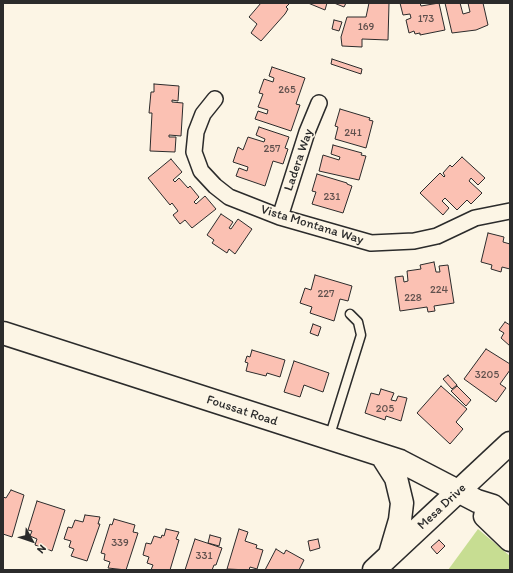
<!DOCTYPE html>
<style>
body{margin:0}
#map{position:relative;width:513px;height:573px;overflow:hidden;background:#fcf5e5;font-family:Itim,sans-serif}
canvas{display:block}
.frame{position:absolute;inset:0;border:4px solid #2b2b2b;pointer-events:none}
.north{position:absolute;left:12px;top:521px;width:40px;height:40px;-webkit-text-stroke:3px #fcf5e5;paint-order:stroke;rotate:130deg;font-size:11px;font-weight:700;line-height:16px;text-align:center;color:#2b2b2b}
.north::after{content:'';display:block;margin:auto;width:14px;height:18px;background:#2b2b2b;clip-path:polygon(50% 0,100% 100%,50% 72%,0 100%)}
</style>
<div id="map">
<canvas width="513" height="573"></canvas>
<div class="frame"></div>
<div class="north">N</div>
</div>
<script>
const g = document.querySelector('canvas').getContext('2d');
g.lineJoin = 'round';
function paint(path, color) { g.fillStyle = color; g.fill(path, 'evenodd'); }
const poly = rows => new Path2D(rows.map(r => 'M' + r).join(''));
function stroke(path, color, width, dash) { g.strokeStyle = color; g.lineWidth = width; g.lineCap = dash ? 'butt' : 'round'; g.setLineDash(dash || []); g.stroke(path); }
function drawText(font, color, halo, rows, align = 'center') {
  g.font = font + ' Itim,sans-serif'; g.lineWidth = 3; g.setLineDash([]); g.textBaseline = 'middle'; g.strokeStyle = halo; g.fillStyle = color; for (const [text, x, y, turn = 0] of rows) {
    g.save(); g.translate(x, y); g.rotate((+turn || 0) * Math.PI / 180); g.textAlign = isNaN(turn) ? turn : align; if (halo) g.strokeText(text, 0, 0); g.fillText(text, 0, 0); g.restore();
  }
}
const green = poly([
 [478,529,510,556,510,570,448,570]
]);
const building = poly([
 [261,3,290,3,286,7,288,9,285,14,261,41,251,33,257,24,249,17,261,3],
 [308,3,327,3,325,10,308,3],
 [334,3,346,3,344,7,334,3],
 [369,3,389,3,388,40,362,39,362,47,342,46,341,37,347,17,366,17,369,3],
 [400,3,420,3,421,6,439,3,445,30,420,35,420,33,415,34,414,31,409,33,406,20,411,18,410,14,403,15,400,3],
 [445,3,460,3,463,14,470,12,468,3,483,3,488,25,476,30,452,33,445,3],
 [334,20,342,22,339,31,332,29,334,20],
 [332,59,362,69,361,74,331,64,332,59],
 [272,67,305,78,296,104,300,105,291,131,255,119,258,111,267,114,268,110,258,107,263,94,259,93,264,79,273,82,274,78,269,76,272,67],
 [154,84,179,86,178,101,172,100,172,102,183,103,181,136,169,135,169,137,176,137,175,152,150,151,152,113,149,113,151,92,154,92,154,84],
 [340,109,370,118,369,120,373,121,366,148,335,139,338,127,335,126,340,109],
 [259,127,289,137,285,148,288,149,283,164,273,161,265,186,236,176,239,168,247,171,248,167,233,162,238,147,243,150,248,137,264,142,265,139,256,135,259,127],
 [333,145,362,153,361,155,366,156,359,180,319,171,323,155,339,160,340,157,331,154,333,145],
 [462,157,485,178,478,185,471,178,469,181,482,193,471,204,467,200,457,210,445,198,442,201,449,208,443,215,420,193,440,173,444,177,445,176,443,173,450,165,452,167,462,157],
 [171,159,182,172,173,180,175,182,179,178,188,188,190,186,199,197,194,202,196,204,205,196,216,209,192,228,185,220,180,224,173,215,178,211,172,203,170,205,148,178,171,159],
 [317,174,347,183,347,184,352,186,343,213,312,204,316,192,312,191,317,174],
 [221,214,233,222,229,228,231,229,238,219,252,229,235,254,229,249,227,253,212,243,214,240,207,235,221,214],
 [488,233,504,237,503,242,510,244,510,269,502,267,501,272,491,269,492,265,481,262,488,233],
 [434,262,436,272,440,272,439,266,448,265,454,303,434,306,435,311,428,312,427,307,400,311,395,277,403,276,404,282,408,281,407,271,421,269,420,265,434,262],
 [315,275,352,286,348,301,340,299,334,321,310,313,312,307,300,303,305,288,311,290,315,275],
 [505,322,510,325,510,346,501,338,504,333,499,330,505,322],
 [313,324,321,327,318,336,310,333,313,324],
 [486,349,510,364,510,370,500,384,506,388,496,402,464,379,486,349],
 [252,350,285,360,280,377,267,373,266,376,246,371,248,363,245,362,247,356,250,357,252,350],
 [294,361,329,373,323,392,304,385,300,397,284,392,294,361],
 [448,375,457,385,452,389,443,379,448,375],
 [441,386,467,409,456,422,463,429,450,444,417,413,441,386],
 [457,386,471,400,466,406,451,391,457,386],
 [381,389,394,393,391,400,396,401,398,396,407,398,401,421,386,416,385,420,365,413,371,393,379,395,381,389],
 [11,490,24,495,12,537,3,534,3,497,6,498,11,490],
 [37,501,65,510,52,551,35,545,37,539,30,536,32,531,28,530,37,501],
 [85,515,100,517,98,524,100,524,87,561,71,556,74,549,69,547,71,541,64,539,68,527,72,528,75,520,83,522,85,515],
 [114,519,135,525,133,532,138,533,126,570,108,568,110,562,104,560,105,554,101,553,110,524,112,525,114,519],
 [166,529,179,532,176,539,179,540,170,570,151,570,153,565,147,563,149,557,143,555,146,543,151,544,154,536,161,538,162,535,164,536,166,529],
 [239,529,248,532,245,541,257,545,256,548,263,550,257,569,250,567,249,570,227,569,239,529],
 [210,535,221,538,219,546,208,543,210,535],
 [195,539,222,548,216,565,214,565,212,570,185,570,195,539],
 [318,539,320,548,310,551,308,541,318,539],
 [439,540,445,546,437,554,431,547,439,540],
 [276,549,284,554,286,550,304,560,299,570,265,570,276,549]
]);
const lane = poly([
 [329,438,361,335,358,322,350,314]
]);
const street = poly([
 [215,99,203,114,196,132,194,152,201,171,215,186,229,197,280,217,371,243,414,241,437,236,475,218,510,211],
 [280,217,307,132,319,103]
]);
const secondary = poly([
 [3,333,400,461,477,501,493,506,510,522],
 [382,456,396,478,402,503,400,520,390,554],
 [485,516,510,540],
 [374,570,510,443]
]);
const numberNames = [
 ["173",426,19],
 ["169",366,27],
 ["265",287,90],
 ["241",353,133],
 ["257",272,149],
 ["231",332,197],
 ["224",439,290],
 ["227",326,294],
 ["228",413,298],
 ["3205",487,375],
 ["205",385,409],
 ["339",120,543],
 ["331",204,556]
];
const streetNames = [
 ["Ladera Way",299,160,-71],
 ["Vista Montana Way",312,225,17],
 ["Foussat Road",242,411,18],
 ["Mesa Drive",442,507,-43]
];
paint(green, '#c7dd92');
paint(building, '#fbc1b3');
stroke(building, '#2b2b2b', 1);
stroke(lane, '#2b2b2b', 11);
stroke(street, '#2b2b2b', 18);
stroke(secondary, '#2b2b2b', 25);
stroke(lane, '#fcf5e5', 8);
stroke(street, '#fcf5e5', 15);
stroke(secondary, '#fcf5e5', 22);
drawText('11px', '#5f504d', null, numberNames);
drawText('13px', '#2b2b2b', '#fcf5e5', streetNames);
</script>
